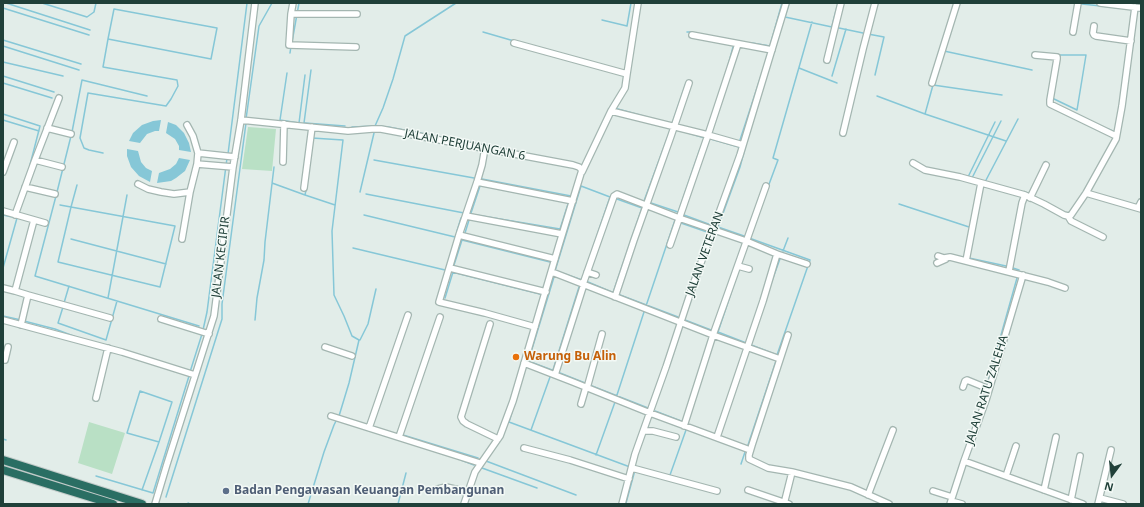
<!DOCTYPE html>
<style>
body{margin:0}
#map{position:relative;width:1144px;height:507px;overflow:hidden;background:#e2ede9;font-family:"Noto Sans",sans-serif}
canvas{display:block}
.frame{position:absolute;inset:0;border:4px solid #204039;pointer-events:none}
.north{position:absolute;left:1092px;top:455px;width:40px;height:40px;-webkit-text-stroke:3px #f3f9f6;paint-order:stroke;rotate:195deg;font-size:11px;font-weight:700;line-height:16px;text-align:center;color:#204039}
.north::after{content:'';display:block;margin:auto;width:14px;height:18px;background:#204039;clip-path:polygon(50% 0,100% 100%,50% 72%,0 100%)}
</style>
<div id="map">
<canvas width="1144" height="507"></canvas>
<div class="frame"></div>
<div class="north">N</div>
</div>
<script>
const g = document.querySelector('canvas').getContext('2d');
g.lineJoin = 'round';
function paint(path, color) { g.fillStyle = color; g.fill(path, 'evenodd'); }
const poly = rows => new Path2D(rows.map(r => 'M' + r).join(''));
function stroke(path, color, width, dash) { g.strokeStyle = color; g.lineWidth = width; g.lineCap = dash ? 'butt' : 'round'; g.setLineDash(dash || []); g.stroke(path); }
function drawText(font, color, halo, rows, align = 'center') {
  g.font = font + ' "Noto Sans",sans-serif'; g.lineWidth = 3; g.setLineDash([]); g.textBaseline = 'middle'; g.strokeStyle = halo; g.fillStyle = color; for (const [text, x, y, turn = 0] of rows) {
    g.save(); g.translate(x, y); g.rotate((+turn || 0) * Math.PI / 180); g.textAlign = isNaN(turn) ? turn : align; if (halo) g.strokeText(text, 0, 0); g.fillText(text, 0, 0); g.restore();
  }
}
const green = poly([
 [248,127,276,129,272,171,242,169],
 [89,422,125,433,112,474,78,463]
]);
const water = poly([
 [161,120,159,131,155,131,147,134,140,143,129,141,133,133,142,125,153,121],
 [168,122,176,125,184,133,189,143,191,152,179,150,179,146,175,139,166,133],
 [127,149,138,151,141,162,146,168,152,171,150,182,139,176,131,167,127,156],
 [179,158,190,160,185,171,176,178,171,181,157,183,159,173,170,169,176,164]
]);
const stream = poly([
 [6,3,90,30],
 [42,3,87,17,94,12,96,3],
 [789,3,785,17,832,27],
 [1082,4,1129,9],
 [3,8,89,35],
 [602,20,627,26,631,3],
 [832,26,838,3],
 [839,28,863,33],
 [483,32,514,41],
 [687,32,691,32],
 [868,34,884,37,875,75],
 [717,37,744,42],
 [3,40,81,64],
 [292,42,299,3],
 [752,43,770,46],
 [3,46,79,70],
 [770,46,782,3],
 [944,51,1032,70],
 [290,53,291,46],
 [3,62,63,76],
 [728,66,733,47],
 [799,68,837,83],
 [287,73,280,120,299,123],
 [3,76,54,92],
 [832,76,846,29],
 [3,83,52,98],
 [1002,95,933,85,925,114,1006,141],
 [877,96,925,114],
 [1052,98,1077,110,1086,55,1060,55,1059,58],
 [614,108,658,120],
 [3,114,40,126,30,165],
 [246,119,259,26,272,3],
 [3,120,39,131],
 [299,123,305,75],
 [304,123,311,70],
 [305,123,345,126],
 [672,124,686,83],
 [375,126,383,108,393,79,405,36,456,3],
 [352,127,376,126,388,127,478,144],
 [1108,129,1115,132],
 [678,130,705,138],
 [72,132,82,80,147,96],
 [312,138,343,140,332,231,334,295,344,316,352,336,359,340,349,383,339,416],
 [711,139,739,147],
 [740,140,761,76],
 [103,153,89,150,84,148,80,138,88,93,166,106,171,99,178,86,177,80,103,67,108,39,114,9,217,28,211,59,108,39],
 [228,154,247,3],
 [374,160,474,178],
 [968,177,995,122],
 [972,178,1001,121],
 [482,179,571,196,571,197],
 [985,182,1018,119],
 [272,183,305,195,306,190],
 [768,187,778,160,773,158,812,22],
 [57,192,71,136],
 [360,192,374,133],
 [366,194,464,213],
 [305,195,335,205],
 [56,196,35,276,199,326],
 [617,199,642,208],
 [644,201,671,128],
 [651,203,678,212],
 [899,204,969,227],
 [60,205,71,207,175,226,160,287,58,262,71,207,77,185],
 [471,213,480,186],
 [678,213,700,149],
 [470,214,560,229,568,204],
 [3,215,17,218,3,268],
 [364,215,455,237],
 [684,215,711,225],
 [681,223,707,232,706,239],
 [718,227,740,167,745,148],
 [718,227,744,236],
 [457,231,461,218],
 [465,233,469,220],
 [749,238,810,260,777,355],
 [71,239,166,264],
 [462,240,550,262],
 [353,248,445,270],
 [783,251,788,238],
 [969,258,1006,266],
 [454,265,462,240],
 [1013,268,1019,270],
 [555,271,581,186,610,197],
 [452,272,540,294],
 [559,272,582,280],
 [582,280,610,197],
 [588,282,614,293],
 [769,289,781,256],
 [613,293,642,208],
 [620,295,678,317],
 [108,298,127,195],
 [445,298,453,272],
 [64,303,69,286],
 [646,306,675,220],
 [63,307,58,323,106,340,117,301],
 [3,316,21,320],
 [255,320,257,298,264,260,265,242,274,167],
 [685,320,711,330],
 [24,321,55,329,76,337],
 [203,330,207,312,227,158],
 [718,332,777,355],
 [718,332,738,272],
 [360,340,368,324,376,289],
 [528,361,552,370],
 [528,362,554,277],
 [553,370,579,287],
 [190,372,202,334],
 [560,373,585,383],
 [987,385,1017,278],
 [592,386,648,408],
 [616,398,644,312],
 [655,411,681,421],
 [512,412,509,422,630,467],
 [531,430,550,377],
 [403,435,478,458],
 [3,439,6,440],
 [748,445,776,361],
 [596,455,615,402],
 [461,460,474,465],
 [486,461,576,495],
 [741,464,745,452],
 [482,468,537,488],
 [670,475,686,430],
 [96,476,153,493,189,376],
 [142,490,159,442,172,402,140,391,127,433,159,442],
 [166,497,222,319,222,304,246,123],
 [188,503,190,504],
 [626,503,635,470],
 [308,504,324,452,334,425,337,419],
 [398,504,406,473]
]);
const minor = poly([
 [293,3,291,14,289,45,356,47],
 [1100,3,1141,8],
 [291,14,357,14],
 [1094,26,1093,33,1094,35,1096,36,1131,41],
 [1073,32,1078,3],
 [692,35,772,50],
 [514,43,627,74,625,88,611,111,582,172],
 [1035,55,1057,57,1057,59,1050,100,1050,104,1116,136],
 [827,60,841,3],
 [627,74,638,3],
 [932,83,957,3],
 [611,111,708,135,743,145],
 [241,120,348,131,372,129,381,129,573,165,579,167,582,170,559,245,513,401,500,436,475,472,464,504],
 [47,128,71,134],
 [843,133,863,49,875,3],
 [485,148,482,165,477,182,459,235,439,302,485,313,535,327],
 [198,153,235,157],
 [35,160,62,167],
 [283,162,284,124],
 [913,163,925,170,960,177,1025,195,1044,204,1064,215,1068,216,1071,215,1086,193,1116,139,1122,106,1135,7],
 [197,164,233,167],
 [3,172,14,142],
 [477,182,573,201],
 [138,184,148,189,161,192,174,194,190,192],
 [25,187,55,194],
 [304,188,312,127],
 [1086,193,1141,209],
 [1030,198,1046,165],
 [1138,208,1141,202],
 [3,211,45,223],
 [15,215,35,160,59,98],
 [466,216,562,234],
 [1068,216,1071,221,1103,237],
 [459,235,555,259],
 [182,239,190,192,197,164,198,153,193,136,187,125],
 [670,245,708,135,738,44],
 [938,256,944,258,950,257,954,258,1048,282,1065,288],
 [966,261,981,183],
 [937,263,946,259],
 [738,266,749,269],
 [450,268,546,292],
 [1009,271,1022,203,1025,195],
 [552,272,713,335,780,359],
 [587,272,596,275],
 [583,284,614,196,617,194,679,218,746,241,777,254,807,264],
 [3,288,15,291,34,220],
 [15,291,28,295,21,325],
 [28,295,110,318],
 [615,297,634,240,671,136,689,83],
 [161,319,209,334],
 [3,320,122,352,195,375],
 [490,324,461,417,463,421,467,424,498,439],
 [788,335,752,445,749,455,749,459,768,468,792,472,851,487,889,504],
 [325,347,352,356],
 [5,360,8,347],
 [524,363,573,382,650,413,750,450],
 [555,375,584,284],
 [963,387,965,381,967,380,989,389],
 [587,388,602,334],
 [96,398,108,348],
 [581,404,586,387],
 [331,416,480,463],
 [684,426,713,335,766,186],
 [369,428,408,315],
 [644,431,653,431,676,437],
 [399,437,440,317],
 [717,437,763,301,777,254],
 [524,448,570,460,629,479],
 [964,461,1083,504],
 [632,468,717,491],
 [1006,476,1016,446],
 [438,489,446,487,459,490,467,493],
 [748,490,789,504],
 [1044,490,1056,437],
 [933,491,952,497],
 [868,495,893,430],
 [1100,498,1123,504],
 [1071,500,1080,456],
 [951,501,962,504],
 [155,504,167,464,214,316,233,167,241,120,255,3],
 [622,504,635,454,666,367,694,282,740,155,786,3],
 [784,504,792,472],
 [950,504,964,461,986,400,1023,275],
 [1098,504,1111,450]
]);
const highway = poly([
 [3,460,142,504],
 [3,470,113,504]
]);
const markers = [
 [516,357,4,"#e8710a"],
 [226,491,4,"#5c6f8a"]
];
const streetNames = [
 ["JALAN PERJUANGAN 6",465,145,11],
 ["JALAN VETERAN",705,254,-70],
 ["JALAN KECIPIR",221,257,-83],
 ["JALAN RATU ZALEHA",987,390,-72]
];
const foodNames = [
 ["Warung Bu Alin",524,357]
];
const serviceNames = [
 ["Badan Pengawasan Keuangan Pembangunan",234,491]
];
paint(green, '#b9e0c5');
paint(water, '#86c7d7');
stroke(stream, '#86c7d7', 1.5);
stroke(minor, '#a4b6b1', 8);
stroke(highway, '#c1cac8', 10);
stroke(minor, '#fff', 5.5);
stroke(highway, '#2a6e63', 8);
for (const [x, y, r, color] of markers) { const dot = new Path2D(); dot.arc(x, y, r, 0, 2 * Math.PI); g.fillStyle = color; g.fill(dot); stroke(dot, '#f3f9f6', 1.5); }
drawText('12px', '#204039', '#f3f9f6', streetNames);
drawText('bold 12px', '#c56008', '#f3f9f6', foodNames, 'left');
drawText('bold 12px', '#4e5e75', '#f3f9f6', serviceNames, 'left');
</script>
